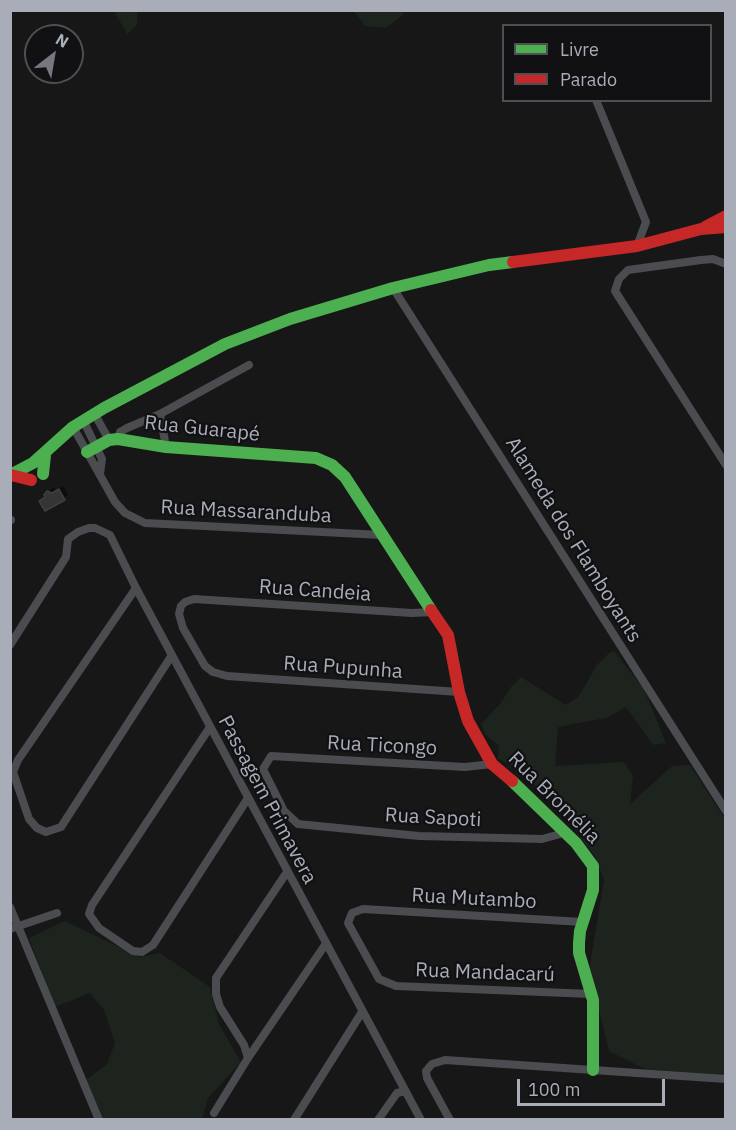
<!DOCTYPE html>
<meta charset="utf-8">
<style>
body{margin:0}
#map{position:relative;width:736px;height:1130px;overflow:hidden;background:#171717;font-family:"IBM Plex Sans",sans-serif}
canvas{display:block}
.frame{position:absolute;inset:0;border:12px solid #a8adb8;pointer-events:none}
.legend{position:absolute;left:502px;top:24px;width:210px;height:78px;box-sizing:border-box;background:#111113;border:2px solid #4d4f55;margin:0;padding:8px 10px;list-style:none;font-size:18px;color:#a8adb8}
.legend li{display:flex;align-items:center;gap:12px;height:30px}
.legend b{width:30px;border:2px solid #4d4f55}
.north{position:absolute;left:24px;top:24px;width:60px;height:60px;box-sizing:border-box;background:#111113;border:2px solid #4d4f55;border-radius:50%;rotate:31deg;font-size:16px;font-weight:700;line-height:24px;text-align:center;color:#a8adb8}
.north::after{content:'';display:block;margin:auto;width:21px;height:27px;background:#757880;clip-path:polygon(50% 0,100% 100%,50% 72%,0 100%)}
.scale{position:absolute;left:517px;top:1079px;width:148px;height:27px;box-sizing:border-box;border:3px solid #a8adb8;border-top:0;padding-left:8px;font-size:18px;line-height:21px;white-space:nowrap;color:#a8adb8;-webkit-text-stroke:4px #111113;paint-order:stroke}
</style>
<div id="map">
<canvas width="736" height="1130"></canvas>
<div class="frame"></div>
<ul class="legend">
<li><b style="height:8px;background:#4caf50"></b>Livre</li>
<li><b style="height:8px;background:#c62828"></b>Parado</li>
</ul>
<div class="north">N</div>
<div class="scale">100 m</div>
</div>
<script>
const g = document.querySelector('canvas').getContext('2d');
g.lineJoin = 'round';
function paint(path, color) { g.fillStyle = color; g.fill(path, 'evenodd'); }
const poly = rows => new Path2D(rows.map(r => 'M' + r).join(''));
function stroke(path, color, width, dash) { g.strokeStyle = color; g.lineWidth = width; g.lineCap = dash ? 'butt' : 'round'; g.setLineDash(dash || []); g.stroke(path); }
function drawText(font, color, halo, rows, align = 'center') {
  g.font = font + ' "IBM Plex Sans",sans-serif'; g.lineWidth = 4.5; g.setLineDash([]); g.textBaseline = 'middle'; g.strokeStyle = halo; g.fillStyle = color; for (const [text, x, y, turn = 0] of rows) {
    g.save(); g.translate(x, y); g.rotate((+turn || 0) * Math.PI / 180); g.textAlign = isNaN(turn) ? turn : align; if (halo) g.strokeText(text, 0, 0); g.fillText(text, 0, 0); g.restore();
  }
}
const green = poly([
 [114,11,138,11,137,25,127,34],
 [354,11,403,11,402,16,386,28,365,26],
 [614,651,644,689,666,743,653,745,626,707,606,718,558,727,555,766,624,762,633,776,630,804,672,766,690,765,725,819,725,1076,724,1076,645,1069,609,1051,589,970,604,880,595,857,572,826,520,769,498,759,499,746,485,734,481,724,501,703,510,688,521,677,566,705,579,696,597,665,608,654],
 [65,921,140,957,160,953,210,987,219,1024,241,1062,208,1098,202,1119,102,1119,86,1080,107,1064,115,1043,104,1010,90,993,55,1007,29,938]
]);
const shadow = poly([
 [63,486,68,495,45,509,40,501,47,496,46,493,54,487,56,490]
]);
const building = poly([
 [59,489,65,500,45,511,39,501,45,497,44,495,47,491,52,493,59,489]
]);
const street = poly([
 [596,100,646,222,637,246],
 [726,264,713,259,701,260,628,270,619,279,615,291,726,465],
 [393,288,726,811],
 [94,413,109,440],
 [160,414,166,447],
 [83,420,102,459,100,474],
 [73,427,115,502,125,513,145,523,382,535],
 [118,439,120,432,127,428,160,414,249,365],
 [10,520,11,520],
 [136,588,18,760,13,772,29,819,37,828,46,832,61,827,172,655],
 [434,612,412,613,194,599,185,602,181,606,179,614,183,628,205,666,213,672,227,676,459,692],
 [10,645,66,557,68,539,78,532,89,528,95,528,110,535,136,588,421,1120],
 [210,727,92,905,89,914,99,928,133,951,142,952,153,945,248,798],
 [492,764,465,767,271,756,263,769,284,811,298,824,419,836,542,839,564,833],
 [10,907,99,1120],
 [583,922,363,909,352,913,348,923,379,979,396,986,591,994],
 [10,929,57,913],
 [248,1058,244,1045,220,1007,216,994,216,978,287,872],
 [214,1113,248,1058,325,945],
 [294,1120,362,1012],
 [378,1120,397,1093,405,1091],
 [450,1120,427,1078,426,1071,432,1064,445,1060,726,1079]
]);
const fast = poly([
 [87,452,109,440,118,439,166,447,316,458,332,465,345,477,431,610],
 [43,474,45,455],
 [10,475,33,463,73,427,104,408,225,344,290,319,393,288,489,265,513,262],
 [512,781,576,843,593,866,593,890,580,931,579,943,579,953,593,1000,593,1070]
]);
const jam = poly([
 [705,227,726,216],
 [513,262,637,246,701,229,726,227],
 [11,475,31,480],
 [431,610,448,635,459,692,468,721,492,764,512,781]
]);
const streetNames = [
 ["Rua Guarapé",202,429,6],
 ["Rua Massaranduba",246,512,3],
 ["Alameda dos Flamboyants",573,540,58],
 ["Rua Candeia",315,591,4],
 ["Rua Pupunha",343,668,4],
 ["Rua Ticongo",382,746,3],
 ["Rua Bromélia",554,798,45],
 ["Passagem Primavera",267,800,62],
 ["Rua Sapoti",433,818,3],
 ["Rua Mutambo",474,899,3],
 ["Rua Mandacarú",485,973,2]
];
paint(green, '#1d241e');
paint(shadow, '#0007');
paint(building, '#353536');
stroke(building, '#3f4043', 1.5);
stroke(street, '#4b4c50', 8);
stroke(fast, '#4caf50', 12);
stroke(jam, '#c62828', 12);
drawText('20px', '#a8adb8', '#111113', streetNames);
</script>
